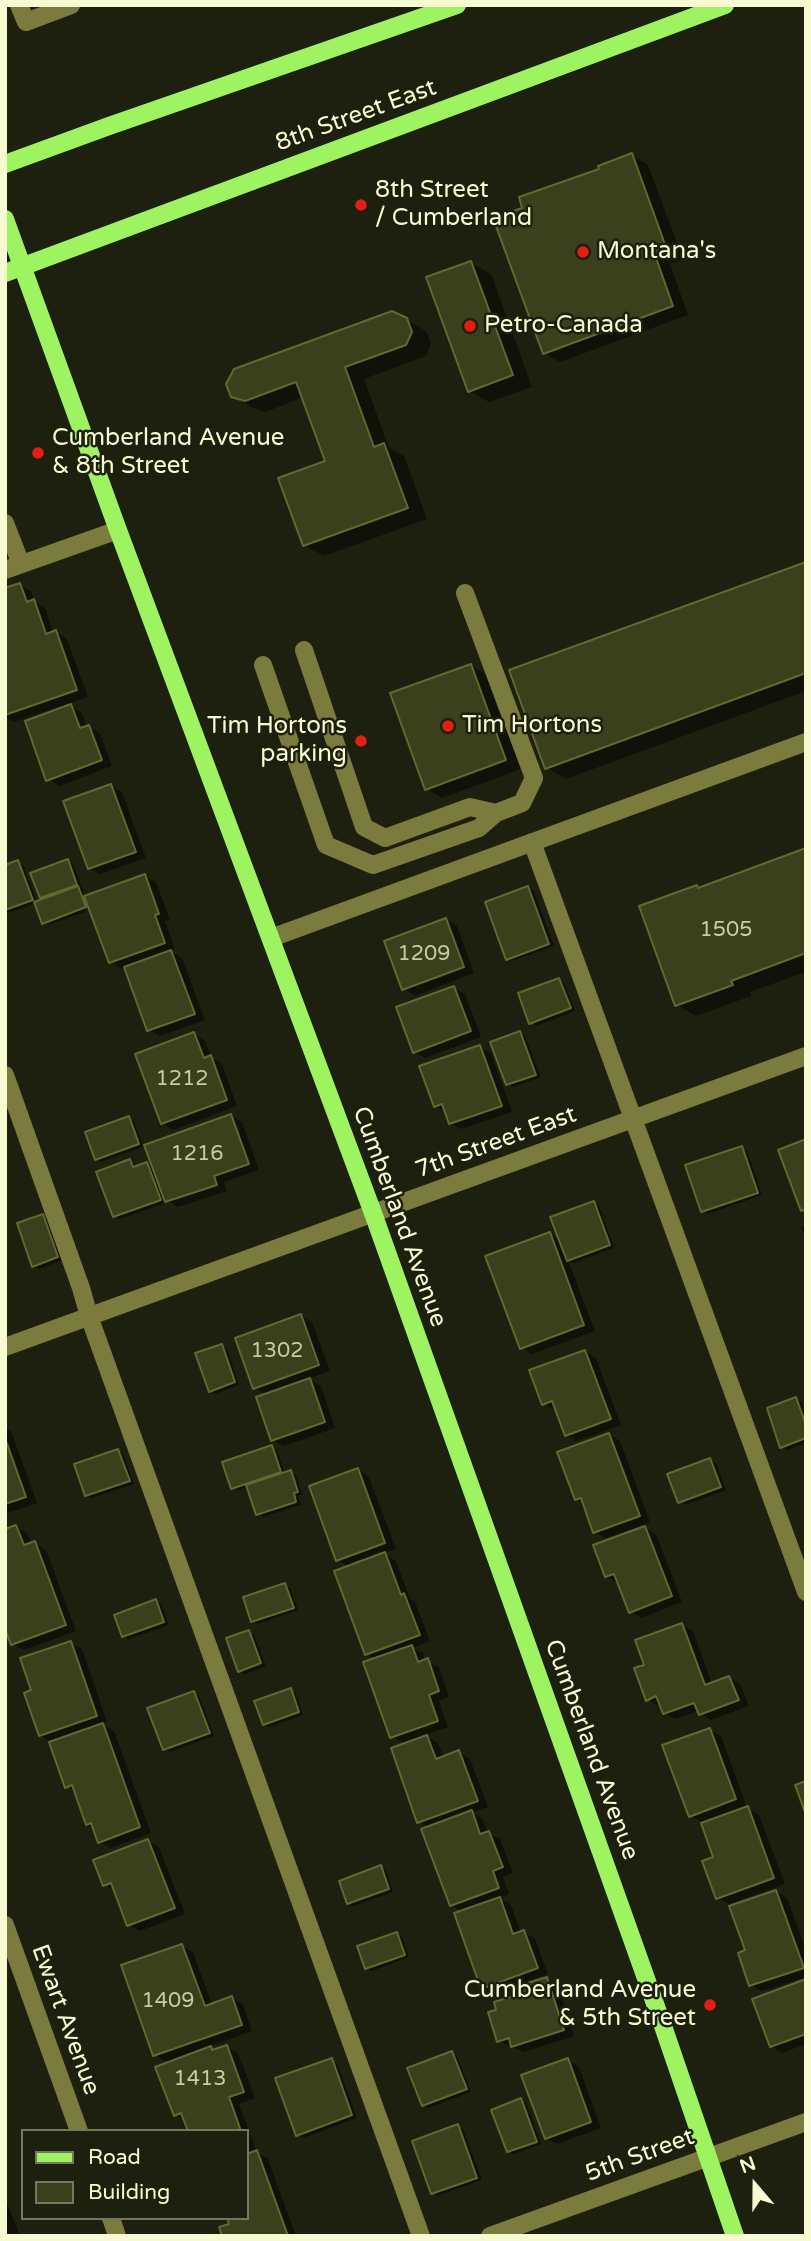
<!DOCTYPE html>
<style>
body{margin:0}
#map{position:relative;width:811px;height:2241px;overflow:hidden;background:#1e200f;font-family:"Varela Round",sans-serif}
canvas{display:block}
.frame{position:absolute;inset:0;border:7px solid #f8fbd1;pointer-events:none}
.legend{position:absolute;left:21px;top:2129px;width:228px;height:91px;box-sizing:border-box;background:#1e200f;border:2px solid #75785d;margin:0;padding:9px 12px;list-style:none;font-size:21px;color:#f8fbd1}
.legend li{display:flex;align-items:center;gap:14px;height:35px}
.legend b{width:35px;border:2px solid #75785d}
.north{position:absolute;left:720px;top:2150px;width:70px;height:70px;-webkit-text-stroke:5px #1e200f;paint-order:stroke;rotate:340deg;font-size:19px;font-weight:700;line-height:28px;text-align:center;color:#f8fbd1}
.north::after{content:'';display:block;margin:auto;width:24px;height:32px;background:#f8fbd1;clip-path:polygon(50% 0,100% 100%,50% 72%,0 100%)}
</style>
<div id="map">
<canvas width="811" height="2241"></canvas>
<div class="frame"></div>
<ul class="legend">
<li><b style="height:9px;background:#9ef361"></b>Road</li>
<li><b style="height:19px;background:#3a3f1c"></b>Building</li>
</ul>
<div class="north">N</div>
</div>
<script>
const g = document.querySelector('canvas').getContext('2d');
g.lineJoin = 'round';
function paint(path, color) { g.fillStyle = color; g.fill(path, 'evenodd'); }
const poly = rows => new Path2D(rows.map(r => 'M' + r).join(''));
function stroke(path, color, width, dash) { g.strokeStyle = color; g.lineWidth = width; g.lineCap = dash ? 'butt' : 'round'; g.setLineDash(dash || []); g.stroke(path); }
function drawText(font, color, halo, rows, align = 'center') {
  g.font = font + ' "Varela Round",sans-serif'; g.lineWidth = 5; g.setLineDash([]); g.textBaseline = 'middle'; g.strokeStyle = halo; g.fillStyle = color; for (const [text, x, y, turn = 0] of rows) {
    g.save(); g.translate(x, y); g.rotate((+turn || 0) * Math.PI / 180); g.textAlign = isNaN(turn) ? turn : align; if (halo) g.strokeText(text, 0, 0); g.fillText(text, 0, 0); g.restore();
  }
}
const shadow = poly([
 [632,155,648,165,683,259,670,264,688,315,560,362,544,353,525,209],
 [471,263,491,274,532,387,489,402,469,391],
 [406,319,426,331,431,344,426,356,364,379,389,448,404,456,427,519,324,556,304,545,327,462,303,397,266,412,253,408,233,396],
 [806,564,806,691,566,779,546,767],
 [19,585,31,591,35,602,45,608,53,633,56,632,67,639,88,697,14,722,5,717,5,590],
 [471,666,487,675,521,769,442,798,426,788],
 [71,706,82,713,87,727,100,733,112,766,59,786,48,779],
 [110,786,122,792,146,858,100,874,89,868],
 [806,850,806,972,750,992,751,996,696,1016,676,1004,696,886,700,889],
 [68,861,73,864,86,898,144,876,156,882,170,920,165,921,175,949,170,951,182,958,205,1020,160,1036,149,1030,126,967,122,969,111,962,91,908,79,902,77,905,88,911,48,925,43,922,36,903,5,914,5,867,18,862,23,865,37,902,43,900,33,874],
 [528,888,534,891,554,946,512,961,507,958],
 [446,920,457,926,474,973,415,996,404,989],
 [559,980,564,983,575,1011,536,1026,531,1022],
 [454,988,465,994,481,1037,425,1058,414,1052],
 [520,1032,525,1036,541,1077,513,1087,508,1084],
 [194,1034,205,1041,211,1057,222,1064,237,1106,173,1130,162,1123],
 [480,1047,491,1053,512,1112,461,1129,450,1123,445,1112,435,1106],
 [231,1115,242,1122,259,1170,224,1182,227,1191,178,1207,164,1199,165,1203,120,1219,114,1216,130,1161,135,1164,137,1168,147,1164,155,1168],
 [129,1118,134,1121,143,1147,101,1162,96,1159],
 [742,1148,747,1151,762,1195,708,1214,703,1211],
 [593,1203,599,1206,614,1248,573,1263,568,1260,595,1331,532,1354,521,1347,550,1234,561,1241],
 [43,1216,49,1219,63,1260,39,1269,34,1266],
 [806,1226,806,1240,801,1227],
 [301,1316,312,1322,330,1371,308,1379,321,1386,335,1428,284,1446,272,1440,267,1395,255,1387],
 [221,1346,227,1349,239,1385,215,1394,210,1391],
 [585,1351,596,1358,621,1425,577,1441,566,1435,557,1409,555,1410,544,1404],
 [796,1399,801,1402,806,1416,806,1443,787,1450,782,1446],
 [5,1428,11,1431,37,1503,5,1514],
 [609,1434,620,1441,650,1522,606,1538,595,1532,585,1504,576,1499],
 [272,1447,277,1450,285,1474,291,1472,296,1475,302,1494,298,1496,301,1505,263,1517,258,1514,249,1487,238,1490,233,1487],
 [118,1451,123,1454,134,1484,92,1498,86,1495],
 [710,1460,716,1463,726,1490,685,1505,680,1502],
 [358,1470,369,1477,396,1549,383,1553,396,1561,410,1599,415,1602,430,1641,413,1648,423,1653,425,1661,439,1667,449,1697,439,1701,448,1727,425,1735,438,1743,444,1758,459,1752,470,1759,488,1807,472,1812,483,1819,488,1833,500,1839,513,1873,503,1877,509,1894,499,1898,511,1905,521,1933,524,1932,535,1939,548,1974,529,1981,530,1984,547,1979,558,1985,574,2036,524,2052,498,2041,498,2011,519,1996,516,1986,493,1994,482,1987,463,1912,451,1905,430,1828,419,1821,405,1744,392,1737,376,1659,366,1654,350,1567,337,1560],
 [16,1527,27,1533,32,1545,35,1543,46,1550,76,1631,24,1650,13,1644],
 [645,1528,656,1534,682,1602,641,1618,630,1611,617,1583,606,1576],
 [285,1585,290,1588,298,1610,258,1624,253,1621],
 [156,1601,161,1604,169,1625,129,1639,123,1636],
 [682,1625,693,1631,712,1684,729,1678,740,1684,749,1706,711,1720,700,1713,699,1711,675,1719,664,1713,661,1705,659,1706,648,1700,646,1666],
 [249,1631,254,1635,266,1666,245,1674,239,1671],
 [71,1643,82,1649,107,1722,102,1724,114,1731,151,1833,111,1848,99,1842,95,1829,87,1824,76,1792,66,1786,50,1741,40,1735,33,1691],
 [290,1690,296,1693,303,1715,270,1727,264,1724],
 [194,1693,199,1696,214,1736,170,1752,165,1749],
 [710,1730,721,1736,746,1805,744,1806,759,1815,785,1884,729,1904,718,1898,716,1858,702,1822,690,1816],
 [148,1841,159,1847,185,1914,140,1931,129,1925,116,1892,105,1885],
 [380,1867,386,1870,393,1892,354,1906,348,1903],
 [776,1892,787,1898,806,1950,806,1977,762,1991,751,1985,747,1951],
 [396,1933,402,1936,409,1957,372,1971,367,1968],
 [182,1946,193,1952,212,2005,232,1998,243,2004,252,2031,208,2047,215,2051,227,2047,238,2053,255,2098,239,2104,257,2152,268,2159,296,2236,223,2236,247,2218,247,2131,189,2131,186,2121,175,2115,169,2063,155,2055],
 [806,1981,806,2044,782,2053,771,2046],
 [452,2053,457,2056,471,2092,428,2108,423,2105],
 [331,2060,337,2063,357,2118,303,2138,298,2135],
 [568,2060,579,2067,601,2128,557,2144,546,2138],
 [520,2100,526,2103,541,2144,514,2154,509,2151],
 [458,2126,463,2129,482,2180,437,2196,432,2193],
 [5,2199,20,2235,17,2236,5,2236]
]);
const building = poly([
 [632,153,667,250,655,255,673,306,543,354,493,218,522,208,519,197,599,169,598,166,632,153],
 [471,261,513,375,468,392,426,277,471,261],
 [392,311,407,318,412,332,406,345,345,367,374,447,384,443,408,508,303,546,278,478,325,461,296,382,245,401,231,397,226,384,234,369,392,311],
 [806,562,806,673,545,769,509,670,806,562],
 [20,583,27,602,34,599,46,634,56,630,77,690,5,715,5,588,20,583],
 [471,664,506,760,425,790,390,693,471,664],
 [71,704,80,728,89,725,102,760,46,781,25,721,71,704],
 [111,784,136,852,88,869,63,801,111,784],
 [806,848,806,953,731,981,733,985,675,1006,639,906,697,885,698,888,806,848],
 [68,859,77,885,40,898,30,873,68,859],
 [18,860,33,900,5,910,5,865,18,860],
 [145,874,159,914,155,915,165,943,109,963,84,896,145,874],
 [78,886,86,907,42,924,34,902,78,886],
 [528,886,549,944,506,960,485,902,528,886],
 [446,918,464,967,402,990,384,941,446,918],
 [171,950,195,1014,147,1031,124,967,171,950],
 [559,978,571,1008,529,1024,518,993,559,978],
 [454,986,471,1031,413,1053,396,1007,454,986],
 [520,1031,536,1075,506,1085,490,1042,520,1031],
 [194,1032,204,1058,211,1055,227,1100,161,1124,135,1054,194,1032],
 [480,1045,502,1106,449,1124,442,1104,434,1107,419,1066,480,1045],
 [231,1114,249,1164,214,1176,217,1185,165,1202,144,1145,231,1114],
 [129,1116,139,1144,95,1160,85,1132,129,1116],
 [806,1139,806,1209,801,1211,778,1150,806,1139],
 [742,1146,758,1193,701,1212,685,1165,742,1146],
 [130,1159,133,1167,147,1162,161,1200,113,1217,96,1172,130,1159],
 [594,1201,610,1245,567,1261,550,1217,594,1201],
 [43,1214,58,1257,32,1267,17,1223,43,1214],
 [550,1232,584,1325,520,1349,485,1256,550,1232],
 [301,1314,319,1365,253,1389,235,1338,301,1314],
 [222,1344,235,1382,209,1392,195,1353,222,1344],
 [585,1350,611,1419,565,1436,552,1401,542,1405,529,1370,585,1350],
 [310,1378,325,1422,271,1441,256,1397,310,1378],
 [796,1397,806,1425,806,1438,780,1448,767,1408,796,1397],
 [609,1433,640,1516,593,1533,581,1498,575,1500,557,1452,609,1433],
 [5,1438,26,1497,5,1504,5,1438],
 [272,1445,281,1472,231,1489,222,1462,272,1445],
 [118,1449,130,1481,85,1496,74,1464,118,1449],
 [710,1458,721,1487,678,1503,667,1474,710,1458],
 [358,1468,385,1543,336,1561,309,1486,358,1468],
 [291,1470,298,1492,294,1493,296,1502,256,1515,246,1485,291,1470],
 [16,1525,24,1545,35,1541,66,1625,11,1645,5,1629,5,1529,16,1525],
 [645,1526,672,1596,629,1613,614,1574,605,1577,593,1545,645,1526],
 [385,1552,401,1595,404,1593,420,1635,365,1655,334,1571,385,1552],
 [285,1583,294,1608,251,1622,243,1597,285,1583],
 [156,1599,164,1622,122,1637,114,1615,156,1599],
 [682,1623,705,1685,729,1676,739,1700,699,1715,694,1703,663,1714,656,1696,646,1701,634,1668,644,1665,635,1640,682,1623],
 [249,1630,261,1663,238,1672,226,1638,249,1630],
 [71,1641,97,1716,39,1736,24,1693,31,1690,20,1658,71,1641],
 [412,1645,418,1662,428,1658,439,1691,429,1695,438,1721,390,1738,363,1662,412,1645],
 [291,1688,299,1712,263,1725,254,1701,291,1688],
 [194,1691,210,1733,163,1750,147,1708,194,1691],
 [103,1723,140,1827,98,1843,91,1823,86,1825,72,1785,65,1788,49,1742,103,1723],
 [710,1728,736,1799,689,1817,662,1745,710,1728],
 [427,1735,436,1759,459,1750,478,1801,417,1823,391,1748,427,1735],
 [806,1781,806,1815,795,1785,806,1781],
 [748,1806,774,1878,716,1899,702,1861,713,1857,701,1823,748,1806],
 [472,1810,480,1834,489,1831,503,1867,493,1871,499,1888,450,1906,421,1829,472,1810],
 [148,1839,175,1908,127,1926,111,1883,103,1886,93,1860,148,1839],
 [381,1865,389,1889,347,1904,339,1881,381,1865],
 [776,1890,804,1968,749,1986,738,1953,745,1950,729,1906,776,1890],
 [500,1897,513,1934,524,1930,538,1968,481,1989,454,1913,500,1897],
 [397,1932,405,1955,365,1969,357,1946,397,1932],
 [182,1944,205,2006,232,1996,242,2025,153,2056,121,1965,182,1944],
 [547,1977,564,2030,511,2047,509,2038,497,2042,488,2012,496,2010,494,2002,517,1995,514,1987,547,1977],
 [806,1979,806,2034,770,2047,752,1999,806,1979],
 [227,2045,244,2092,229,2097,241,2131,188,2131,181,2113,174,2116,155,2067,211,2046,212,2050,227,2045],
 [452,2051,467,2089,422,2106,407,2068,452,2051],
 [332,2058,352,2115,296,2136,275,2078,332,2058],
 [568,2058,591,2122,545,2139,521,2075,568,2058],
 [521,2098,537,2142,507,2152,491,2110,521,2098],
 [458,2124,477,2178,431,2194,412,2141,458,2124],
 [257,2150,288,2236,222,2236,219,2227,229,2224,227,2218,247,2218,247,2154,257,2150]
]);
const minor = poly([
 [19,5,26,22,71,5],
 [5,523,21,564],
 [5,570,118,530],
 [304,650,364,827,385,838,470,807,496,813],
 [263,665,326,845,373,865,479,828,496,813,522,803,534,778,465,593],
 [532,842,806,1592],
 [271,938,806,742],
 [5,1075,81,1288,89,1316,421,2236],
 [5,1347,806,1056],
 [5,1925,79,2131],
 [111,2218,117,2236],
 [490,2236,806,2122]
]);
const major = poly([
 [5,164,109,126,457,5],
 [5,219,118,530,373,1213,663,2026,735,2236],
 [5,273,725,5]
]);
const markers = [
 [361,205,7,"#e61e12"],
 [583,252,7,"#e61e12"],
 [470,326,7,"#e61e12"],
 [38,453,7,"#e61e12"],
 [448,726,7,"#e61e12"],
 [361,741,7,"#e61e12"],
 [710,2005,7,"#e61e12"]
];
const numberNames = [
 ["1505",726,930],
 ["1209",424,954],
 ["1212",182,1079],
 ["1216",197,1154],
 ["1302",277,1351],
 ["1409",168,2001],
 ["1413",200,2079]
];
const streetNames = [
 ["8th Street East",356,116,-20],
 ["7th Street East",496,1143,-20],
 ["Cumberland Avenue",399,1217,70],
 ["Cumberland Avenue",591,1750,70],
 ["Ewart Avenue",65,2020,70],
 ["5th Street",640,2156,-20]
];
const poiNames = [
 ["8th Street",375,191],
 ["/ Cumberland",375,219],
 ["Montana's",597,252],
 ["Petro-Canada",484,326],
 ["Cumberland Avenue",52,439],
 ["& 8th Street",52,467],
 ["Tim Hortons",462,726],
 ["Tim Hortons",347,727,"right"],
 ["parking",347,755,"right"],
 ["Cumberland Avenue",696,1991,"right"],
 ["& 5th Street",696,2019,"right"]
];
paint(shadow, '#0007');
paint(building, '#3a3f1c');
stroke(building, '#616930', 2);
stroke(minor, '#7b7b3d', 18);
stroke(major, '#9ef361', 18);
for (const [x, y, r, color] of markers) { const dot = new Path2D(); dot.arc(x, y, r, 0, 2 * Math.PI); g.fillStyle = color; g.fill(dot); stroke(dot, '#1e200f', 2.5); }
drawText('21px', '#c8cca4', null, numberNames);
drawText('24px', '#f8fbd1', '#1e200f', streetNames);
drawText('24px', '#f8fbd1', '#1e200f', poiNames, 'left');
</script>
